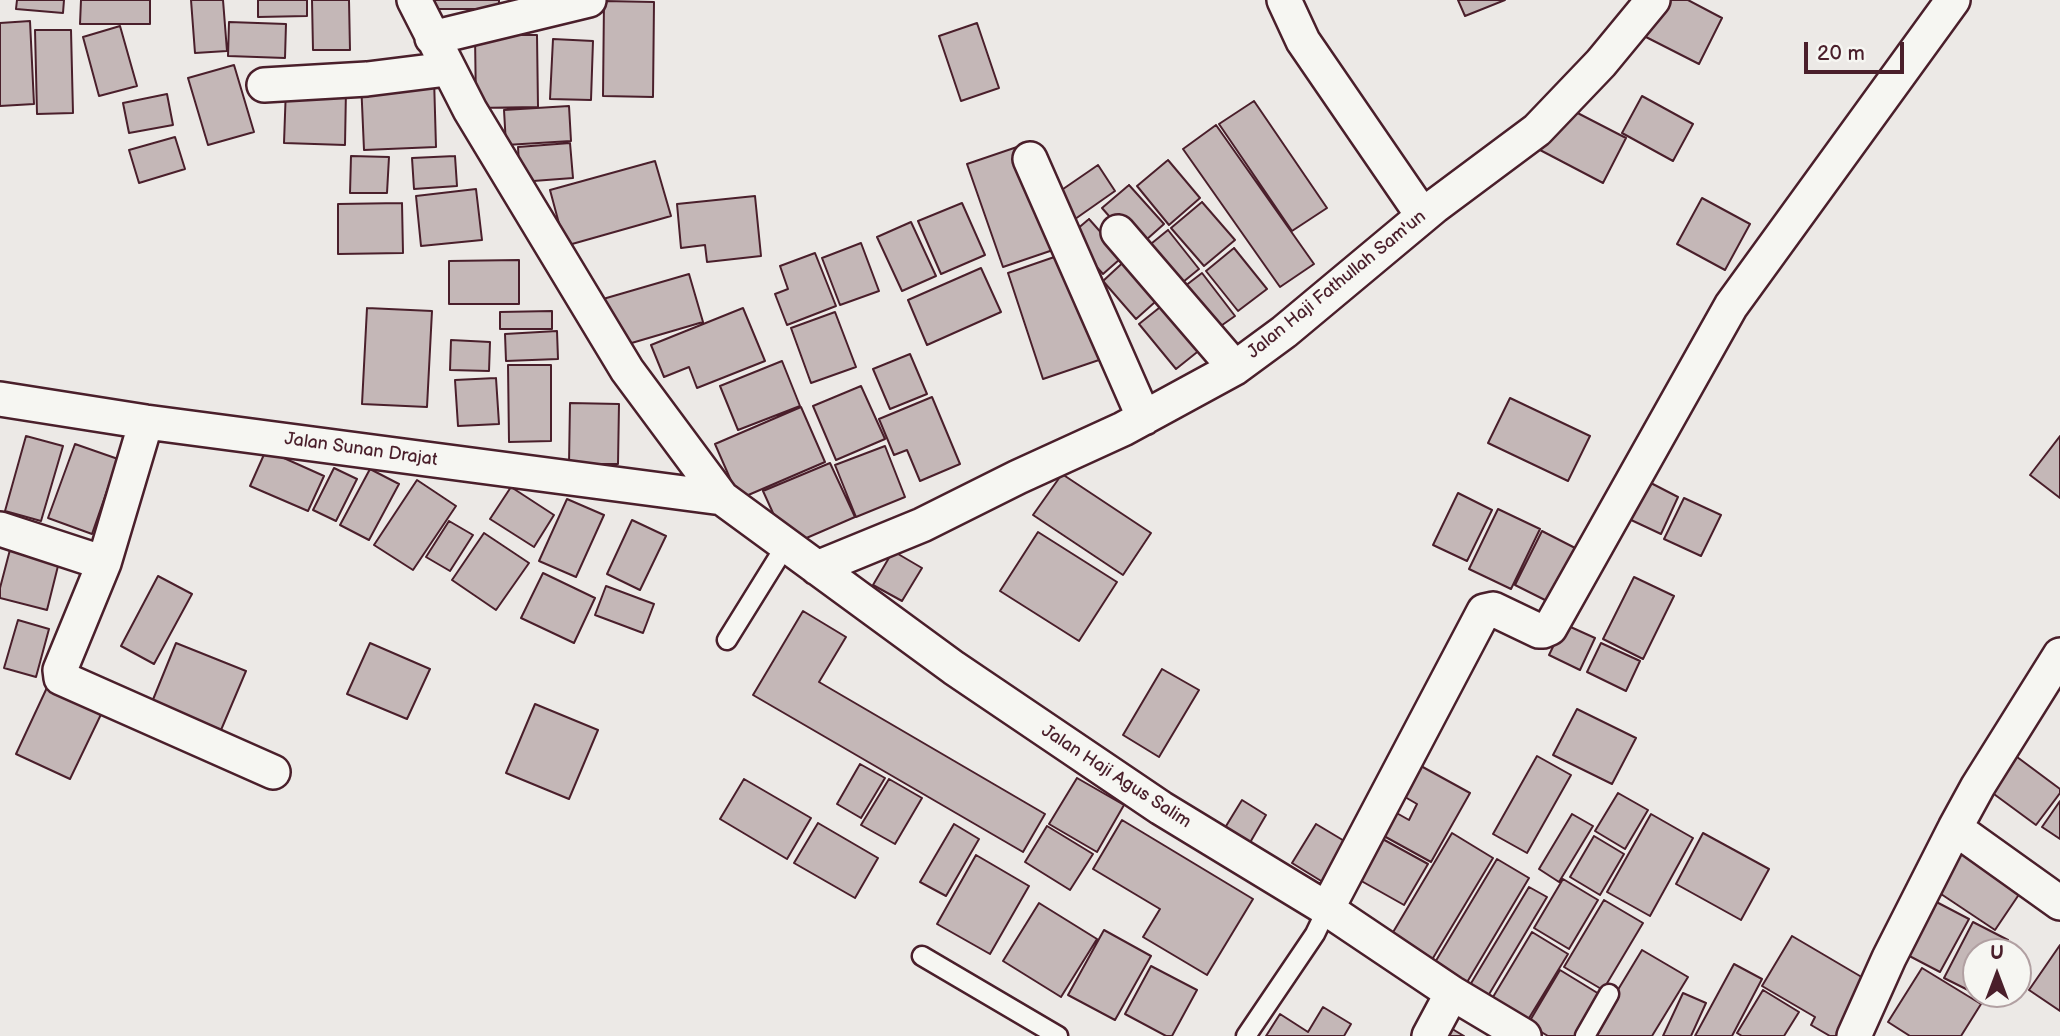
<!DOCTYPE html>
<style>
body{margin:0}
#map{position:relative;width:2060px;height:1036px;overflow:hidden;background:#ece9e6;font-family:"Balsamiq Sans",sans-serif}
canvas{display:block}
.north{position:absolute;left:1962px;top:938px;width:70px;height:70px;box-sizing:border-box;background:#f6f6f2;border:2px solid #b1a0a2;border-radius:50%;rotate:0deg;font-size:19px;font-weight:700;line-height:28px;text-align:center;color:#4a1f2b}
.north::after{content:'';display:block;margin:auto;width:24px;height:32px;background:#4a1f2b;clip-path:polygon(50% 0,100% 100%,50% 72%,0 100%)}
.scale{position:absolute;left:1804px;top:42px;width:100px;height:32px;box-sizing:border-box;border:4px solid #4a1f2b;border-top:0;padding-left:9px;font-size:21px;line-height:24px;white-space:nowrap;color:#4a1f2b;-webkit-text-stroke:5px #f6f6f2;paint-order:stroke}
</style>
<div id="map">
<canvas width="2060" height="1036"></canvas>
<div class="north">U</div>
<div class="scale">20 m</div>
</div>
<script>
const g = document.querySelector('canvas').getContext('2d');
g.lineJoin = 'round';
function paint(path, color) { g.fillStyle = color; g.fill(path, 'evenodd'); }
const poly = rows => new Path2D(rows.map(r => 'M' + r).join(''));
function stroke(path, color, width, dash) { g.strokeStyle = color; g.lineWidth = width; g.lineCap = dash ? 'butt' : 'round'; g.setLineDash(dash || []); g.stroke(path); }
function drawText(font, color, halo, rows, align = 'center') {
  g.font = font + ' "Balsamiq Sans",sans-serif'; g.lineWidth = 7; g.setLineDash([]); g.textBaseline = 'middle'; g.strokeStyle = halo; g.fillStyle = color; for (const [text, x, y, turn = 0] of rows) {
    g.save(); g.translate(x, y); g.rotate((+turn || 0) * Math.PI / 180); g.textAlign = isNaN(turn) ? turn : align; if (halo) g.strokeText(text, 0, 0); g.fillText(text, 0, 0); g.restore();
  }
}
const building = poly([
 [17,0,64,0,63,13,16,9,17,0],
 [81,0,150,0,150,24,80,24,81,0],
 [191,0,223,0,227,51,195,53,191,0],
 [258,0,307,0,307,16,258,17,258,0],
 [312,0,349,0,350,50,313,50,312,0],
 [435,0,499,0,499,9,435,9,435,0],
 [1458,0,1505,0,1465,16,1458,0],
 [1662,0,1688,0,1722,18,1699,64,1644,36,1662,0],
 [604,1,654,2,653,97,603,96,604,1],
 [30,21,34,104,0,106,0,23,30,21],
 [229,22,286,24,285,58,228,56,229,22],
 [977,23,999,88,961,101,939,36,977,23],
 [120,26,137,86,99,96,83,37,120,26],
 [35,30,71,30,73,113,37,114,35,30],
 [475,35,537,35,538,107,476,108,475,35],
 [553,39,593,41,591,100,550,99,553,39],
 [234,65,254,132,208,145,188,78,234,65],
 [434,78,436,147,364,150,361,81,434,78],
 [286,87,346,89,345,145,284,143,286,87],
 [167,94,173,125,129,133,123,103,167,94],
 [1642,96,1693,124,1673,161,1622,133,1642,96],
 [1254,101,1327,208,1292,231,1219,124,1254,101],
 [569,106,571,141,506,145,504,110,569,106],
 [1564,106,1626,138,1603,183,1540,150,1564,106],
 [1216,125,1314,264,1280,287,1183,149,1216,125],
 [175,137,185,169,139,183,129,150,175,137],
 [570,143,573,178,520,182,518,147,570,143],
 [1017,147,1053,250,1003,267,967,164,1017,147],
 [351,156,389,157,387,193,350,193,351,156],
 [455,156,457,186,414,189,412,158,455,156],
 [1168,160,1200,198,1169,225,1137,186,1168,160],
 [655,161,671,216,565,246,550,190,655,161],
 [1098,165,1115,191,1068,224,1050,198,1098,165],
 [1129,185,1164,224,1137,248,1102,208,1129,185],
 [476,189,482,240,421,246,416,196,476,189],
 [755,196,761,256,707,262,705,245,681,248,677,204,755,196],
 [1702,198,1750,224,1725,270,1677,244,1702,198],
 [1202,202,1235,240,1204,266,1171,228,1202,202],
 [402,203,403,253,338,254,338,204,402,203],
 [962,203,985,255,941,274,918,221,962,203],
 [1089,219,1112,245,1128,252,1103,274,1069,236,1089,219],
 [911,222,936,276,902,291,877,237,911,222],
 [1168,230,1199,269,1172,291,1141,252,1168,230],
 [861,243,879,291,840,305,822,258,861,243],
 [1234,248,1267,289,1238,311,1206,271,1234,248],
 [815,253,836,306,787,325,775,294,788,289,780,266,815,253],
 [1063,254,1099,360,1043,379,1008,273,1063,254],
 [1130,256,1164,294,1136,319,1103,281,1130,256],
 [519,260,519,304,449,304,449,261,519,260],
 [981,268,1001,312,927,345,908,300,981,268],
 [1202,273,1235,316,1208,335,1176,293,1202,273],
 [689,274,703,322,618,347,603,299,689,274],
 [1169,300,1206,345,1176,369,1139,324,1169,300],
 [367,308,432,311,427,407,362,404,367,308],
 [743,308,765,361,697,388,689,367,664,377,651,345,743,308],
 [552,311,552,329,500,329,500,312,552,311],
 [835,312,856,367,811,383,791,328,835,312],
 [557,331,558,359,506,361,505,334,557,331],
 [451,340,490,342,489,371,450,370,451,340],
 [910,354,927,394,890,409,873,369,910,354],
 [782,361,800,406,738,430,720,386,782,361],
 [508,365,551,365,551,441,509,442,508,365],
 [496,378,499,424,458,426,455,380,496,378],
 [861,386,885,439,836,460,813,406,861,386],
 [932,397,960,464,920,481,907,450,894,455,879,419,932,397],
 [1510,398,1590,436,1568,481,1488,443,1510,398],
 [570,403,619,404,618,464,569,464,570,403],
 [801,407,825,462,739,499,715,444,801,407],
 [26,436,63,446,41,521,5,511,26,436],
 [2060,436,2060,498,2030,475,2060,436],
 [75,444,118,459,92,534,48,518,75,444],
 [885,446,905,497,856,517,835,465,885,446],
 [266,450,324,476,308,511,250,486,266,450],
 [830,463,855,517,788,546,763,491,830,463],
 [334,468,357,479,336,521,313,510,334,468],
 [370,469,399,484,369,540,340,525,370,469],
 [1062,474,1151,533,1123,575,1033,515,1062,474],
 [417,480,456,506,413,570,374,545,417,480],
 [1647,481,1678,497,1661,534,1629,519,1647,481],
 [511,487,554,515,534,547,490,519,511,487],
 [1458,493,1492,510,1467,561,1433,545,1458,493],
 [1684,498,1721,515,1701,556,1664,539,1684,498],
 [567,499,604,515,576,577,539,561,567,499],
 [1498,509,1540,529,1511,589,1469,569,1498,509],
 [632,520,666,536,640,590,607,574,632,520],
 [449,521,473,535,450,571,426,557,449,521],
 [1542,531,1579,550,1553,604,1515,585,1542,531],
 [1038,532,1117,582,1079,641,1000,591,1038,532],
 [484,533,529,563,496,610,452,580,484,533],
 [12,542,61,554,47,610,0,598,0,588,12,542],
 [893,551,922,568,902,601,873,585,893,551],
 [543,573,595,598,574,643,521,618,543,573],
 [158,576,192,594,154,664,121,646,158,576],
 [1634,577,1674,596,1643,659,1603,639,1634,577],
 [606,586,654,604,643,633,595,615,606,586],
 [803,611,846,637,819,682,1045,814,1023,852,753,695,803,611],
 [18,620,49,629,36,677,4,668,18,620],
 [1564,624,1595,638,1580,670,1549,655,1564,624],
 [176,643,246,671,221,730,152,702,176,643],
 [370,643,430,669,407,719,347,694,370,643],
 [1601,643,1640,661,1626,691,1587,672,1601,643],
 [1162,669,1199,690,1159,757,1123,735,1162,669],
 [51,679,106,704,70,779,16,754,51,679],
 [535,704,598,730,569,799,506,773,535,704],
 [1577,709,1636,738,1612,784,1553,755,1577,709],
 [2009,751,2060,789,2060,793,2036,825,1983,786,2009,751],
 [1537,756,1571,775,1527,853,1493,834,1537,756],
 [1410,760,1470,793,1431,862,1373,830,1386,807,1409,820,1417,804,1393,790,1410,760],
 [860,764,885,778,861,818,837,804,860,764],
 [1077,778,1124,805,1097,852,1049,824,1077,778],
 [744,779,811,818,787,859,720,819,744,779],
 [889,779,922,798,895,844,861,825,889,779],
 [1618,793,1648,810,1625,849,1595,831,1618,793],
 [1242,800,1266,815,1248,846,1223,831,1242,800],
 [2060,801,2060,839,2042,827,2060,801],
 [1572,814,1593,826,1559,882,1539,869,1572,814],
 [1651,814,1693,838,1650,916,1607,892,1651,814],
 [1122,820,1253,899,1207,975,1143,937,1160,909,1093,869,1122,820],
 [818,823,878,858,855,898,794,863,818,823],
 [954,824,979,839,946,896,920,882,954,824],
 [1316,824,1351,845,1326,884,1292,863,1316,824],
 [1047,826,1093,854,1070,890,1025,862,1047,826],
 [1452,833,1493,858,1430,963,1389,939,1452,833],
 [1703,833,1769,869,1741,920,1676,884,1703,833],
 [1594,836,1624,854,1600,895,1570,877,1594,836],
 [1379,837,1428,864,1404,905,1356,878,1379,837],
 [1968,841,2024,887,1995,930,1935,890,1968,841],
 [976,855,1029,886,990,954,937,924,976,855],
 [1497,859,1529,878,1466,984,1434,964,1497,859],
 [1563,879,1598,900,1569,949,1534,928,1563,879],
 [1529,887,1547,897,1488,996,1470,985,1529,887],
 [1925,896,1969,919,1940,972,1896,949,1925,896],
 [1604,900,1643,923,1603,990,1564,967,1604,900],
 [1039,903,1097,939,1061,997,1003,961,1039,903],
 [1973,922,2008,940,2001,952,1976,952,1976,994,1978,995,1944,978,1973,922],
 [1104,930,1151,956,1115,1020,1068,995,1104,930],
 [1532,932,1568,954,1526,1023,1490,1002,1532,932],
 [1792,936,1865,979,1844,1036,1830,1036,1811,1025,1815,1017,1762,986,1792,936],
 [2060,945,2060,1011,2029,990,2060,945],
 [1642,950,1688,977,1652,1036,1590,1036,1642,950],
 [1734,964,1762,979,1732,1036,1695,1036,1734,964],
 [1151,966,1197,990,1172,1036,1166,1036,1125,1014,1151,966],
 [1922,968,1981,1004,1961,1036,1910,1036,1888,1022,1922,968],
 [1560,970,1604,997,1581,1036,1548,1036,1528,1024,1560,970],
 [1763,990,1799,1012,1784,1036,1742,1036,1737,1033,1763,990],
 [1683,993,1706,1003,1691,1036,1663,1036,1683,993],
 [1323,1007,1351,1024,1344,1036,1266,1036,1280,1014,1308,1032,1323,1007],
 [1449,1027,1464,1036,1443,1036,1449,1027]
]);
const service = poly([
 [727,640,786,545],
 [922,956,1058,1036],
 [1246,1036,1315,934,1327,909],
 [1585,1036,1609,994]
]);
const minor = poly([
 [414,0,470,110,627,370,722,498,954,668,1161,808,1327,909,1452,993,1524,1036],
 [1284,0,1303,41,1423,216],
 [432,38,589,0],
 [264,85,367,79,447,69],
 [1030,159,1144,418],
 [1118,232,1235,368],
 [0,399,146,422,722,498],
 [0,529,104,563,146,422],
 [104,563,60,670,61,678,273,772],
 [817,568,922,525,1018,477,1123,429,1235,368,1284,332,1435,206,1537,130,1601,63,1653,0],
 [1955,828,2060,903],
 [1327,909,1484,611,1493,609,1539,631,1543,631,1550,628,1731,306,1953,0],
 [1429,1036,1452,993],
 [1854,1036,1889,958,1955,828,1978,786,2060,655]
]);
const streetNames = [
 ["Jalan Haji Fathullah Sam'un",1337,285,-39],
 ["Jalan Sunan Drajat",361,450,8],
 ["Jalan Haji Agus Salim",1116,777,33]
];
paint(building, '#c4b7b7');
stroke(building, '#4a1f2b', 2);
stroke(service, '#4a1f2b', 23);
stroke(minor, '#4a1f2b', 38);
stroke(service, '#f6f6f2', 18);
stroke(minor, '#f6f6f2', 33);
drawText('18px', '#4a1f2b', '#f6f6f2', streetNames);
</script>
